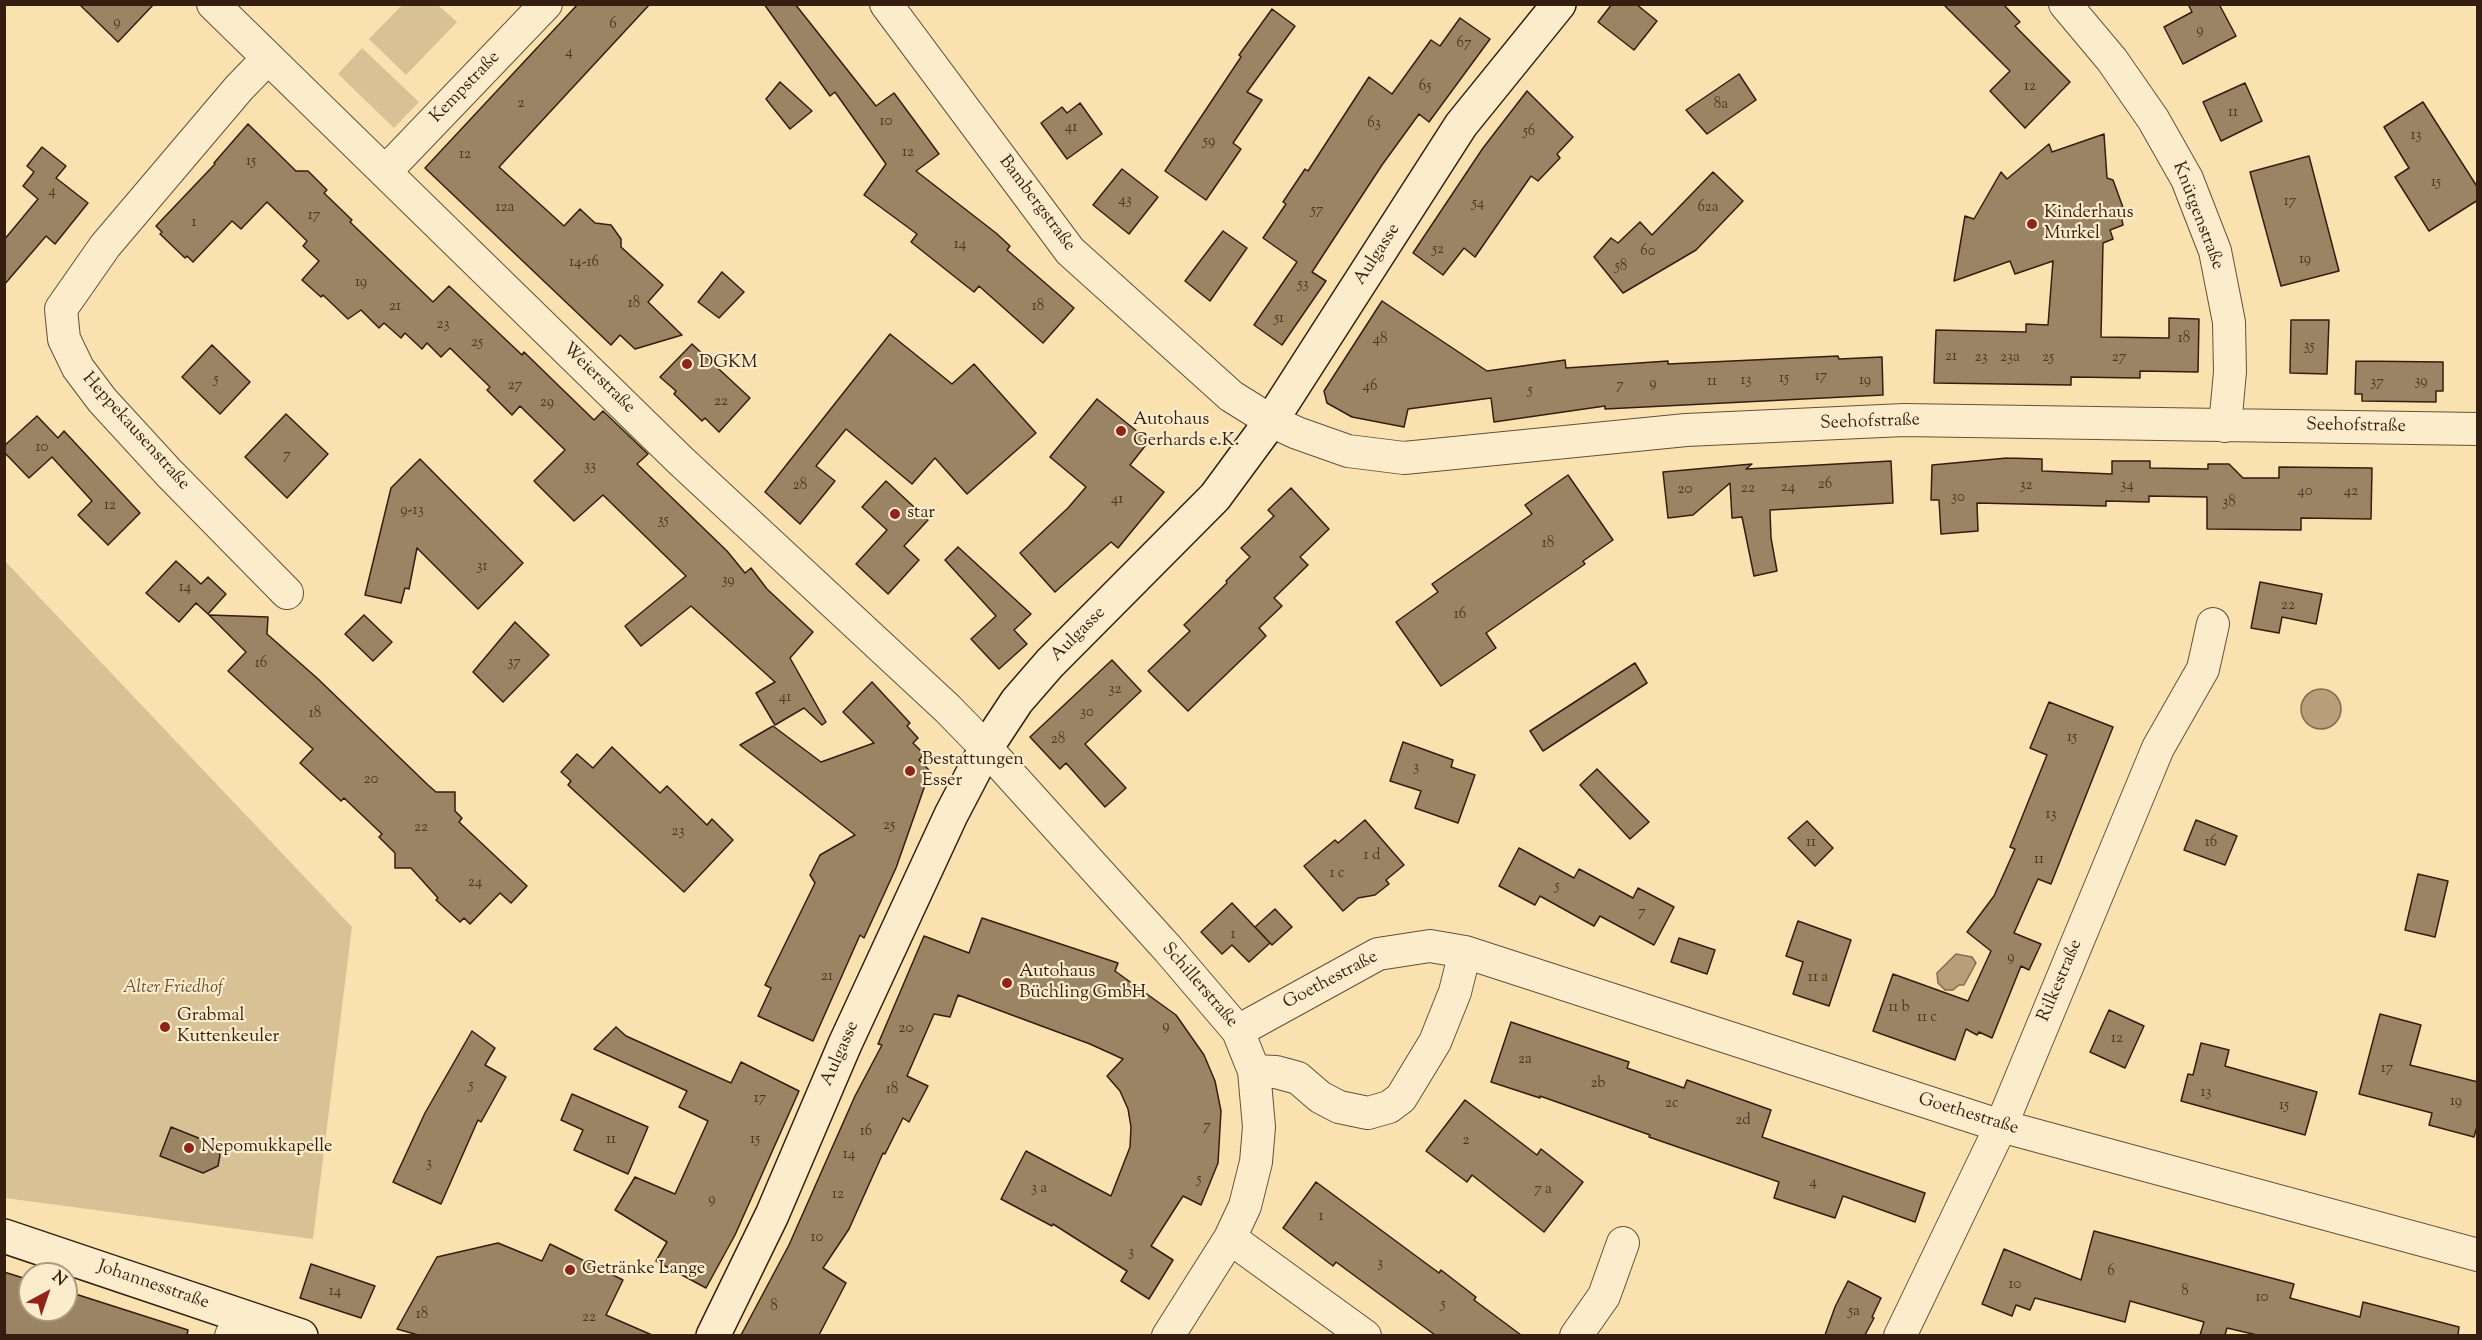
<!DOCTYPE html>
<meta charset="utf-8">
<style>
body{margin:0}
#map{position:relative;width:2482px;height:1340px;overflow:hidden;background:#f9e2b0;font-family:"Sorts Mill Goudy",serif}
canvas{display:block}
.frame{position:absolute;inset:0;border:6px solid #351e10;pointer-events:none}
.north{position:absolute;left:18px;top:1262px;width:60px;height:60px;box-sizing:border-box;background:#fbeccc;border:2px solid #ac9a81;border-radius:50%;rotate:40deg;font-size:16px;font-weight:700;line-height:24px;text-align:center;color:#351e10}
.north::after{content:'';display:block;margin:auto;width:21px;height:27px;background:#8f2418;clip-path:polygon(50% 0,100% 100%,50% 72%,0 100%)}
</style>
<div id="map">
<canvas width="2482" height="1340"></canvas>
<div class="frame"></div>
<div class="north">N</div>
</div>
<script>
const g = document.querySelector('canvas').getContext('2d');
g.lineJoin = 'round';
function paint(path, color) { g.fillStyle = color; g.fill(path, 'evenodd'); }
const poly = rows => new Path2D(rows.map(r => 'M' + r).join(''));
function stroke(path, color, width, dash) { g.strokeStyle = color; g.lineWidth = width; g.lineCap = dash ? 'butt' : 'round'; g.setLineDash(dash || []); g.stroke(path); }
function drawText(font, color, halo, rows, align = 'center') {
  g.font = font + ' "Sorts Mill Goudy",serif'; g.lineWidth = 4.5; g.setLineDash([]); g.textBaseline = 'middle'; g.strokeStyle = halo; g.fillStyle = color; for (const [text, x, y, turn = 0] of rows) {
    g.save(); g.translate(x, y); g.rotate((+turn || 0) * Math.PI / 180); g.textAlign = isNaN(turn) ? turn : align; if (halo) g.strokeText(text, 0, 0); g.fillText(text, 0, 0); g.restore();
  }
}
const green = poly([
 [402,5,438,5,457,22,406,75,369,39],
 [362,48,419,102,394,128,338,74],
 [4,560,352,927,313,1239,5,1198]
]);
const water = poly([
 '2301 709a20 20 0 1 1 40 0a20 20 0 1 1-40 0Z',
 [1956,954,1972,957,1976,963,1964,985,1959,985,1953,990,1945,990,1938,983,1937,973,1956,954]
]);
const building = poly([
 [79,4,154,4,118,42,79,4],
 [578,4,650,4,499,167,564,226,580,209,595,223,611,225,621,239,621,247,663,285,648,302,682,335,635,349,620,335,611,345,425,168,578,4],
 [764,4,795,4,876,106,894,93,939,154,916,171,996,233,1010,246,1007,250,1074,308,1043,343,979,286,974,292,911,242,917,234,864,195,886,164,835,92,830,96,764,4],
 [1612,4,1636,4,1657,21,1634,50,1598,22,1612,4],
 [1943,4,2003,4,2020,22,2015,26,2070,82,2025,128,1990,91,2010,71,1943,4],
 [2188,4,2219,4,2236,36,2183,64,2164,27,2192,12,2188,4],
 [1272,9,1295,26,1247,92,1262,100,1233,143,1241,149,1206,200,1165,171,1241,57,1239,55,1272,9],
 [1460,18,1490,39,1429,122,1419,114,1382,165,1312,272,1326,281,1282,345,1254,325,1297,262,1263,238,1286,204,1283,202,1305,169,1308,171,1369,77,1392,94,1431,40,1440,46,1460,18],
 [1739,74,1756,100,1707,134,1686,110,1739,74],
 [780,82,812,111,790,129,766,99,780,82],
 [2245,83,2262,121,2221,141,2203,102,2245,83],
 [1527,91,1573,137,1557,154,1560,158,1538,181,1531,176,1475,257,1464,248,1443,275,1413,253,1483,148,1527,91],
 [2423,102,2478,188,2478,200,2429,231,2395,177,2409,168,2384,127,2423,102],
 [1080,103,1102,134,1067,159,1041,123,1062,107,1067,113,1080,103],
 [248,124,296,171,308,171,327,190,324,193,352,220,350,222,433,302,449,286,522,355,524,352,594,420,603,411,648,454,637,464,727,551,745,573,751,568,767,589,813,632,790,658,826,722,822,725,804,708,775,725,756,693,775,682,691,606,641,646,625,626,686,576,603,495,574,521,534,481,565,450,520,406,512,415,487,390,490,387,450,348,441,357,427,343,422,349,405,333,401,338,384,323,379,328,361,310,348,319,323,295,321,297,302,280,319,261,303,246,307,241,267,202,241,229,232,221,193,262,187,256,185,258,160,234,162,232,156,226,215,164,214,163,248,124],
 [2104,134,2107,178,2113,180,2125,213,2121,216,2123,225,2110,230,2113,239,2103,243,2101,337,2169,338,2169,318,2199,319,2198,372,2140,371,2140,378,2071,377,2071,385,1934,383,1936,330,2026,332,2026,324,2048,325,2053,261,2015,274,2010,261,1954,281,1965,216,1974,219,2001,172,2007,179,2049,144,2052,152,2104,134],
 [42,147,66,166,56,178,88,203,55,244,46,236,4,285,4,240,38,199,23,186,34,172,27,166,42,147],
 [2309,156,2339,271,2281,286,2250,172,2309,156],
 [1122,169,1158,197,1129,234,1093,205,1122,169],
 [1713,172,1743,201,1696,250,1623,293,1594,257,1611,238,1618,243,1640,222,1652,235,1713,172],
 [1223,231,1247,248,1210,301,1185,281,1223,231],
 [722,272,744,292,719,318,698,302,722,272],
 [1382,301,1487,371,1565,360,1566,368,1668,361,1668,364,1838,356,1839,359,1882,357,1883,395,1605,409,1605,406,1494,422,1491,398,1408,409,1404,427,1352,417,1327,403,1324,391,1382,301],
 [2291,320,2329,320,2327,374,2290,373,2291,320],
 [890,334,952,384,974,364,1036,433,967,494,935,458,912,484,846,429,816,466,835,481,800,524,765,492,890,334],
 [692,344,750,398,719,432,705,418,702,421,674,394,676,391,660,377,692,344],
 [212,345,250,382,220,414,182,377,212,345],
 [2356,361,2443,362,2443,391,2436,391,2436,402,2362,401,2362,394,2355,394,2356,361],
 [1097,399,1149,441,1130,465,1164,492,1118,548,1111,542,1055,592,1020,553,1068,508,1086,487,1050,457,1097,399],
 [286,414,328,454,287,498,245,457,286,414],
 [37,416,58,438,64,431,140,513,108,545,78,515,92,501,52,457,29,478,4,452,4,446,37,416],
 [2007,458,2042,459,2042,471,2112,474,2112,461,2150,461,2150,468,2208,469,2208,464,2229,464,2243,478,2279,478,2279,467,2372,468,2371,519,2301,518,2301,530,2207,529,2207,497,2149,496,2149,502,2106,501,2106,506,1977,503,1978,531,1941,534,1939,500,1931,500,1932,465,2007,458],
 [420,459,523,563,478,609,417,548,409,589,405,588,401,603,365,595,391,488,420,459],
 [1891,461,1893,503,1770,510,1771,538,1777,571,1754,576,1742,517,1732,518,1730,483,1693,515,1668,518,1663,472,1752,464,1746,469,1891,461],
 [1568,475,1613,540,1583,561,1585,564,1486,633,1496,648,1441,686,1396,622,1438,592,1432,584,1532,514,1525,505,1568,475],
 [886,481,928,520,904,546,919,560,888,594,856,564,887,530,862,507,886,481],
 [1291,488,1329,529,1300,557,1308,565,1274,598,1282,606,1259,628,1266,636,1188,711,1148,671,1190,631,1184,625,1227,583,1226,581,1250,557,1241,548,1274,516,1268,510,1291,488],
 [958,547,1031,614,1014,630,1027,644,999,669,971,639,996,616,945,560,958,547],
 [176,561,201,584,208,577,226,594,208,614,196,603,179,622,146,593,176,561],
 [2260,582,2322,594,2316,624,2282,617,2279,633,2251,628,2260,582],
 [209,615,268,617,267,634,317,678,428,785,436,792,455,792,455,811,462,818,459,822,527,886,511,903,500,893,470,924,464,918,460,922,436,900,438,898,411,868,395,868,395,853,379,837,382,834,344,798,341,801,300,763,313,749,228,671,246,652,209,615],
 [364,615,392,642,373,661,345,634,364,615],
 [515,622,549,655,503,702,473,672,515,622],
 [1112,660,1141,691,1085,744,1126,788,1105,807,1066,763,1060,769,1030,737,1112,660],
 [1635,663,1647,683,1543,751,1530,731,1635,663],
 [872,682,910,723,907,726,918,738,913,743,924,754,919,760,930,771,896,868,864,938,860,935,813,1041,758,1016,771,988,765,985,815,883,810,875,820,855,855,835,740,745,773,726,821,762,874,743,843,712,872,682],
 [2049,702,2113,727,2051,884,2038,879,2014,933,2041,944,2029,970,2021,966,1992,1038,1979,1032,1977,1035,1966,1029,1955,1060,1873,1031,1893,974,1968,1001,1991,951,1967,932,1994,896,2015,849,2010,847,2047,755,2030,748,2049,702],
 [1403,742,1453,760,1451,767,1475,775,1458,823,1415,808,1421,791,1390,781,1403,742],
 [612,747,660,793,667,786,707,825,712,819,733,840,684,892,568,785,571,781,561,772,577,754,593,768,612,747],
 [1597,769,1649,822,1630,839,1580,785,1597,769],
 [1365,820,1404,865,1386,880,1389,884,1375,895,1358,898,1343,911,1304,866,1335,840,1338,843,1365,820],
 [2196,820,2237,836,2225,865,2184,850,2196,820],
 [1807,821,1833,848,1815,866,1788,838,1807,821],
 [1519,848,1574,878,1579,869,1633,898,1638,888,1674,907,1654,945,1600,916,1594,926,1540,896,1535,905,1499,886,1519,848],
 [2418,874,2448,881,2435,937,2405,930,2418,874],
 [1232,903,1270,943,1249,962,1232,945,1222,954,1201,932,1232,903],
 [1275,909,1292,927,1272,945,1255,927,1275,909],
 [982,918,1118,963,1115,971,1176,1015,1204,1055,1215,1081,1221,1111,1218,1163,1201,1205,1183,1196,1151,1246,1173,1260,1149,1299,1121,1281,1127,1271,1053,1224,1052,1226,1001,1199,1026,1151,1111,1196,1130,1147,1131,1127,1128,1109,1120,1091,1107,1076,1123,1059,1090,1044,958,995,950,1017,934,1014,907,1076,928,1086,909,1122,903,1118,885,1154,883,1153,849,1229,823,1268,846,1283,819,1335,741,1335,789,1245,855,1096,882,1045,878,1044,924,936,969,953,982,918],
 [1798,921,1851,940,1829,1006,1793,994,1803,962,1786,956,1798,921],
 [1679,938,1715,950,1707,974,1671,962,1679,938],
 [2109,1010,2144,1026,2125,1068,2090,1052,2109,1010],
 [2380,1014,2421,1025,2410,1065,2478,1082,2478,1123,2474,1137,2429,1125,2432,1113,2359,1094,2380,1014],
 [1511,1022,1629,1062,1627,1068,1684,1088,1687,1080,1771,1110,1762,1137,1925,1193,1915,1222,1843,1196,1835,1218,1774,1198,1779,1182,1649,1137,1650,1135,1540,1096,1540,1098,1491,1082,1511,1022],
 [616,1027,626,1036,731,1083,741,1062,799,1091,735,1235,706,1288,656,1261,667,1242,615,1210,635,1177,675,1194,708,1121,679,1107,687,1091,594,1049,616,1027],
 [472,1031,495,1048,485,1065,506,1077,481,1122,478,1120,441,1204,393,1182,425,1113,472,1031],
 [2201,1043,2229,1050,2225,1066,2317,1092,2305,1135,2181,1101,2188,1074,2193,1075,2201,1043],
 [572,1094,648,1127,628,1174,574,1150,583,1130,561,1120,572,1094],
 [1465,1100,1537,1155,1541,1149,1583,1182,1544,1232,1472,1175,1467,1182,1426,1151,1465,1100],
 [171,1127,216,1145,220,1155,218,1166,203,1173,160,1156,171,1127],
 [1316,1182,1439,1273,1441,1270,1476,1297,1474,1300,1521,1335,1435,1335,1336,1262,1333,1266,1283,1228,1316,1182],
 [2094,1231,2294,1284,2290,1298,2360,1317,2363,1302,2459,1327,2458,1335,2257,1335,2227,1328,2225,1335,2200,1335,2204,1322,2130,1301,2125,1322,2035,1298,2030,1310,2016,1305,2012,1316,1982,1304,2004,1249,2081,1280,2094,1231],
 [498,1243,542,1261,550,1244,623,1280,606,1315,652,1335,418,1335,397,1329,437,1257,498,1243],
 [311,1264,375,1286,361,1318,300,1298,311,1264],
 [4,1272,30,1280,30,1310,66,1310,66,1291,188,1330,187,1335,4,1335,4,1272],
 [1848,1281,1881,1298,1872,1317,1874,1318,1865,1335,1825,1335,1835,1307,1848,1281]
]);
const street = poly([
 [213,4,681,461,948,709,986,748,1168,949,1238,1031,1254,1071,1259,1127,1256,1162,1245,1206,1230,1238,1168,1336],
 [886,4,1070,251,1231,396,1271,421,1297,433,1348,451,1404,458,1686,430,1904,420,2478,429],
 [2065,4,2112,60,2153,119,2187,179,2215,251,2229,322,2230,372,2225,426],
 [268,58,239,88,105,246,61,309,64,339,78,368,102,400,169,473,287,593],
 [386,171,546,4],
 [1238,1031,1378,954,1430,946,1465,952,2001,1126,2478,1255],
 [1254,1071,1276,1072,1298,1078,1320,1097,1339,1107,1368,1113,1389,1107,1401,1098,1435,1042,1455,992,1465,952],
 [1230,1238,1365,1336],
 [231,1336,241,1316],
 [1576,1336,1604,1296,1623,1243],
 [1900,1336,2001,1126,2158,748,2203,669,2213,624]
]);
const secondary = poly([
 [4,1236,301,1336],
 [713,1336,772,1215,845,1044,951,815,986,748,1017,701,1050,663,1215,497,1271,421,1461,125,1559,4]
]);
const markers = [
 [2032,224,6,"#8f2418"],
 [687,364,6,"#8f2418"],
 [1121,431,6,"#8f2418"],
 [895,514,6,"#8f2418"],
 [910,771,6,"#8f2418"],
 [1007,983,6,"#8f2418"],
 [165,1027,6,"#8f2418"],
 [189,1148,6,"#8f2418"],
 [570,1270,6,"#8f2418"]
];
const numberNames = [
 ["9",117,23],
 ["6",613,25],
 ["9",2200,31],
 ["67",1464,44],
 ["4",569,53],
 ["65",1425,87],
 ["12",2030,87],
 ["2",521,104],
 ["8a",1721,105],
 ["11",2233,113],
 ["10",886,122],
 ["63",1374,124],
 ["41",1071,128],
 ["56",1529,132],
 ["13",2416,136],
 ["59",1209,142],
 ["12",908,153],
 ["12",465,155],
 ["15",251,162],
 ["15",2436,183],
 ["4",52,192],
 ["43",1125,201],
 ["17",2290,202],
 ["54",1478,204],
 ["12a",505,208],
 ["62a",1708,208],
 ["57",1317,211],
 ["17",314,216],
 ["1",194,223],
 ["14",960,245],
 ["52",1438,250],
 ["60",1648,252],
 ["19",2305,260],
 ["14-16",584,263],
 ["58",1621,267],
 ["19",361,283],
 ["53",1303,285],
 ["18",634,304],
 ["21",395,307],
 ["18",1038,307],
 ["51",1279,319],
 ["23",443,325],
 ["18",2184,339],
 ["48",1380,340],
 ["25",477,343],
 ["35",2309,347],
 ["21",1951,357],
 ["23",1981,358],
 ["23a",2010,358],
 ["25",2048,358],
 ["27",2119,358],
 ["17",1821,377],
 ["15",1784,379],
 ["5",216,380],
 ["13",1746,381],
 ["19",1865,381],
 ["11",1712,382],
 ["39",2421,382],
 ["37",2377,383],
 ["9",1653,384],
 ["27",515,386],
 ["7",1620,386],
 ["46",1370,387],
 ["5",1530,391],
 ["22",721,402],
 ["29",547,403],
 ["10",42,448],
 ["7",287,456],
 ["33",590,467],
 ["26",1825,485],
 ["28",800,486],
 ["32",2026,486],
 ["34",2127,486],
 ["24",1788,488],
 ["22",1748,489],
 ["20",1685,490],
 ["40",2305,492],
 ["42",2351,492],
 ["30",1958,498],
 ["41",1117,500],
 ["38",2229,503],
 ["12",110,506],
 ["9-13",412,511],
 ["35",663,521],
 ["18",1548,544],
 ["31",482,567],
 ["39",728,581],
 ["14",185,588],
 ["22",2288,606],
 ["16",1460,615],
 ["37",514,663],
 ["16",261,664],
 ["32",1115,690],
 ["41",785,698],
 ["30",1087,713],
 ["18",315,714],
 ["15",2072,738],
 ["28",1058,740],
 ["3",1416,768],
 ["20",371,780],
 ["13",2051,815],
 ["25",889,826],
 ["22",421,828],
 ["23",678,832],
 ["11",1811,843],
 ["16",2211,843],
 ["1 d",1372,856],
 ["11",2039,860],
 ["1 c",1337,874],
 ["24",475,883],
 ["5",1557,887],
 ["7",1642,913],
 ["1",1233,935],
 ["9",2011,958],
 ["21",827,977],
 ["11 a",1818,978],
 ["11 b",1899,1008],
 ["11 c",1927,1018],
 ["9",1166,1027],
 ["20",906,1029],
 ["12",2117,1039],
 ["2a",1525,1060],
 ["17",2387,1069],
 ["2b",1598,1084],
 ["5",471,1086],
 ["18",892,1090],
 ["13",2206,1093],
 ["17",760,1099],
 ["19",2456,1102],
 ["2c",1672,1104],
 ["15",2284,1106],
 ["2d",1743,1121],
 ["7",1207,1127],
 ["16",866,1132],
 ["11",611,1140],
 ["15",755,1140],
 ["2",1466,1141],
 ["14",849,1155],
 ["3",429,1164],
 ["5",1199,1180],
 ["4",1813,1183],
 ["3 a",1039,1189],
 ["7 a",1543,1190],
 ["12",838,1195],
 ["9",712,1200],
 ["1",1321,1217],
 ["10",817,1238],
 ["3",1131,1253],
 ["3",1380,1264],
 ["6",2111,1272],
 ["10",2015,1285],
 ["14",335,1292],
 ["8",2185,1292],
 ["10",2262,1298],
 ["5",1443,1305],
 ["8",774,1307],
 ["5a",1854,1312],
 ["18",422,1315],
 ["22",589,1318]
];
const streetNames = [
 ["Kempstraße",466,88,-46],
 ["Bambergstraße",1036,204,53],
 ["Knütgenstraße",2197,216,69],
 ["Aulgasse",1378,255,-57],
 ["Weierstraße",598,379,44],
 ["Seehofstraße",1870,423,-2],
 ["Seehofstraße",2356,427,1],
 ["Heppekausenstraße",135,432,48],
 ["Aulgasse",1079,635,-45],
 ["Goethestraße",1331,981,-28],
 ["Rilkestraße",2061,981,-67],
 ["Schillerstraße",1199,986,49],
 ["Aulgasse",841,1054,-66],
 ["Goethestraße",1968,1115,17],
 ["Johannesstraße",153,1286,19]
];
const poiNames = [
 ["Kinderhaus",2044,214],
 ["Murkel",2044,235],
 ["DGKM",699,364],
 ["Autohaus",1133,421],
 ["Gerhards e.K.",1133,442],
 ["star",907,514],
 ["Bestattungen",922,761],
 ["Esser",922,782],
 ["Autohaus",1019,973],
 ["Büchling GmbH",1019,994],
 ["Grabmal",177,1017],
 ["Kuttenkeuler",177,1038],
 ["Nepomukkapelle",201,1148],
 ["Getränke Lange",582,1270]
];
const parkNames = [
 ["Alter Friedhof",173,989]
];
paint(green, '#d8c195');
paint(water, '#b69f7a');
stroke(water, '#826b50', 1.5);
paint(building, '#9b8463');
stroke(building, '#351e10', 1.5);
stroke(street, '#664f38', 34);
stroke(secondary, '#351e10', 36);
stroke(street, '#fbeccc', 32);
stroke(secondary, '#fbeccc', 33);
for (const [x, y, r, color] of markers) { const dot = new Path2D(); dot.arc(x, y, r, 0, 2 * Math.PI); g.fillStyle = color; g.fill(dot); stroke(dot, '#fbeccc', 2); }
drawText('15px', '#4e3825', null, numberNames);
drawText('18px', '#351e10', '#fbeccc', streetNames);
drawText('18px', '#351e10', '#fbeccc', poiNames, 'left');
drawText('italic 18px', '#664f38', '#fbeccc', parkNames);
</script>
